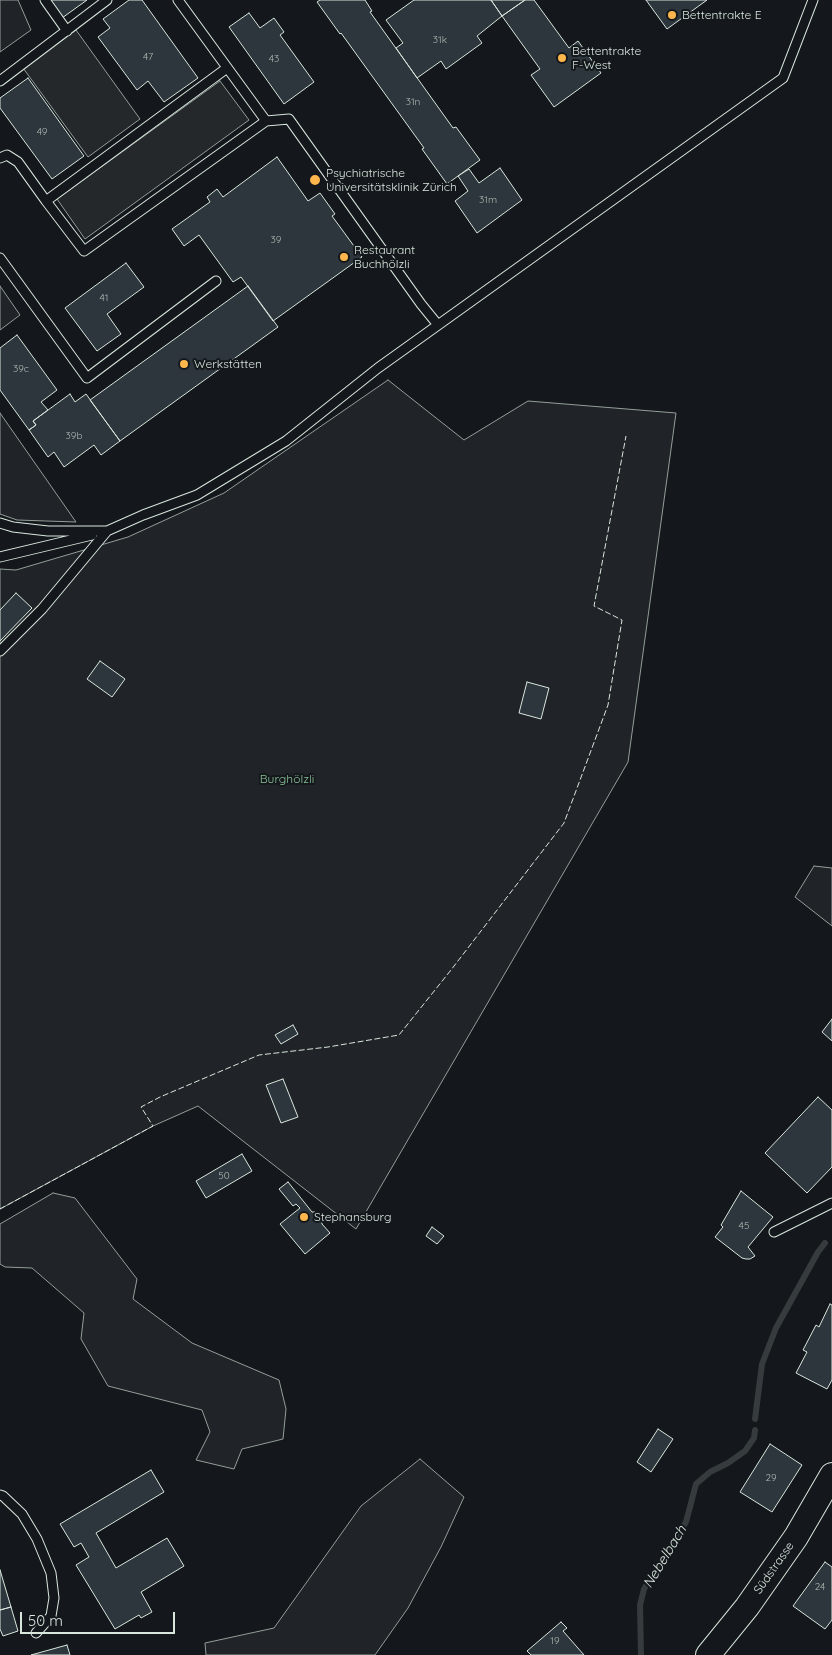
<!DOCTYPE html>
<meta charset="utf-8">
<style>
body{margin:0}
#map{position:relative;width:832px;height:1655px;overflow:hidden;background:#14181c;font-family:Quicksand,sans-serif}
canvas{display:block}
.scale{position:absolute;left:20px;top:1612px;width:155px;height:22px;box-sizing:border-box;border:2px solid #d8e6dc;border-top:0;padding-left:6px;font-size:15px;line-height:18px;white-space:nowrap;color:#d8e6dc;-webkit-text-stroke:4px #14181c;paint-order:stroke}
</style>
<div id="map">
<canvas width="832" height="1655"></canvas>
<div class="scale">50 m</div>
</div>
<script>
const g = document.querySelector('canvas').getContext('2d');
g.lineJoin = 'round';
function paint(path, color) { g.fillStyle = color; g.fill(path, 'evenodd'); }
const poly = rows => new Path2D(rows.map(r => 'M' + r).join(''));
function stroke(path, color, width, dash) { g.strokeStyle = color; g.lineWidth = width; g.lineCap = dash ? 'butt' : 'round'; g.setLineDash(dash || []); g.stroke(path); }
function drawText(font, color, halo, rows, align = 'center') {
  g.font = font + ' Quicksand,sans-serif'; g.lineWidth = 4; g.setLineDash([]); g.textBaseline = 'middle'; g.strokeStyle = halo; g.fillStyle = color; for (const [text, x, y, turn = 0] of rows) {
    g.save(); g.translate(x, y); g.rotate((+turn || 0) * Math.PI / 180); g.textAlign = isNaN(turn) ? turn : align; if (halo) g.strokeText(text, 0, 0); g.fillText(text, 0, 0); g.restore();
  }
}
const green = poly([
 [0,0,18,0,31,30,0,52,0,0],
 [0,286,20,315,0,330,0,286],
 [388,380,464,440,528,401,676,413,628,762,356,1229,198,1106,153,1126,0,1209,0,569,16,570,128,537,224,493,388,380],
 [0,413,76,522,17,520,0,514,0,413],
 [814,866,832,868,832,926,795,897,814,866],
 [53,1193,75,1198,137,1279,133,1299,192,1343,279,1380,286,1409,283,1439,242,1449,234,1469,196,1460,210,1432,202,1410,108,1386,81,1339,84,1313,32,1268,5,1267,0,1264,0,1224,53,1193],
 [420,1459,464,1497,441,1547,408,1608,375,1655,206,1655,205,1643,274,1628,361,1506,420,1459]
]);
const parking = poly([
 [76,30,140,119,88,157,23,68,76,30],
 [220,81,249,120,85,239,57,199,220,81]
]);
const stream = poly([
 [755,1419,762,1364,776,1328,818,1252,825,1243],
 [641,1655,640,1605,644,1589,686,1522,696,1484,710,1472,728,1463,745,1451,754,1438,755,1430]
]);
const building = poly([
 [50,0,87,0,62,18,50,0],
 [129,0,142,0,198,78,164,102,148,81,137,90,98,37,110,28,103,19,129,0],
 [320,0,365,0,372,11,370,12,453,128,456,127,480,160,447,184,422,149,424,148,341,33,340,34,317,2,320,0],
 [414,0,491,0,502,16,477,36,482,43,446,69,441,61,417,78,396,48,403,43,386,20,414,0],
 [491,0,525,0,502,16,491,0],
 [525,0,534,0,569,48,578,41,601,73,554,107,531,75,540,69,502,16,525,0],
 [646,0,707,0,667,29,646,0],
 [249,13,260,28,274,18,284,32,280,35,314,82,284,104,229,27,249,13],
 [28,78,84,156,52,179,0,108,0,98,28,78],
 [277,157,308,201,320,193,335,214,332,216,362,257,273,321,241,277,233,282,199,235,184,246,172,229,210,202,207,197,217,189,223,197,277,157],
 [500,168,522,200,477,233,455,201,468,191,458,176,469,169,479,183,500,168],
 [126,263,144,287,107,314,121,334,97,351,65,308,126,263],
 [248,286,278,327,120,441,90,400,248,286],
 [17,335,57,390,41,402,48,410,33,421,36,425,29,430,0,390,0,348,17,335],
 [70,394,75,402,86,394,120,441,101,455,94,445,64,467,54,452,48,457,29,430,36,425,33,421,70,394],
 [16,593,32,608,0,641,0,610,16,593],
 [100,661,125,679,112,697,87,679,100,661],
 [527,682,549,688,541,719,519,713,527,682],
 [832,1019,832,1041,822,1032,832,1019],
 [293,1025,298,1034,281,1044,275,1035,293,1025],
 [283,1079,298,1117,281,1123,266,1085,283,1079],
 [818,1097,832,1110,832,1167,807,1193,765,1153,818,1097],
 [242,1154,252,1171,206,1198,196,1181,242,1154],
 [288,1182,312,1212,315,1212,322,1221,322,1224,330,1233,305,1254,280,1224,300,1208,296,1204,293,1206,279,1189,288,1182],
 [741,1191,773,1217,748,1247,755,1256,750,1259,746,1259,742,1258,715,1237,723,1227,721,1225,741,1191],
 [432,1227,444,1236,437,1244,426,1236,432,1227],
 [830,1304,832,1305,832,1380,827,1389,796,1373,807,1352,803,1350,816,1325,819,1327,830,1304],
 [658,1429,673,1439,651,1472,637,1462,658,1429],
 [770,1444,802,1465,772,1512,740,1492,770,1444],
 [151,1470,164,1492,96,1533,116,1568,167,1538,184,1566,141,1592,152,1612,141,1618,139,1615,115,1629,76,1565,89,1557,81,1543,74,1547,60,1524,151,1470],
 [825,1562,832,1567,832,1620,825,1629,793,1606,825,1562],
 [0,1570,11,1607,0,1610,0,1570],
 [11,1607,18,1631,3,1636,0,1629,0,1610,11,1607],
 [561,1622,567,1628,563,1631,584,1655,531,1655,527,1651,561,1622],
 [67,1645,70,1655,31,1655,67,1645]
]);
const service = poly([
 [45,0,67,31],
 [178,0,266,121,289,119,421,304,438,325],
 [227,68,46,201,84,251,266,121],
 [0,81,107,0],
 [0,158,7,155,18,162,46,201],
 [0,258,87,378,216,281],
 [0,523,13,527,48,531,107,531,143,515,197,495,286,441,378,368,783,78,813,0],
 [0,557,92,535],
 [0,651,42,609,107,531],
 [774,1232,832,1203],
 [0,1495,3,1496,22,1514,37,1539,51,1573,54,1598,51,1616,36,1633]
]);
const tertiary = poly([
 [708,1655,747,1607,796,1537,832,1475]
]);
const fence = poly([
 [0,1209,153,1126,141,1107,160,1097,259,1055,328,1047,399,1035,451,970,564,823,608,705,622,620,594,606,626,436]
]);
const markers = [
 [672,15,5,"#ffb74d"],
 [562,58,5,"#ffb74d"],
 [315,180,6,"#ffb74d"],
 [344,257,5,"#ffb74d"],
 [184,364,5,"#ffb74d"],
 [304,1217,5,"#ffb74d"]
];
const numberNames = [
 ["31k",440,40],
 ["47",148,57],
 ["43",274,59],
 ["31n",413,102],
 ["49",42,132],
 ["31m",488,200],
 ["39",276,240],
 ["41",104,298],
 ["39c",21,369],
 ["39b",74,436],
 ["50",224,1176],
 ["45",744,1226],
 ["29",771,1478],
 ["24",820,1587],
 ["19",555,1641]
];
const poiNames = [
 ["Bettentrakte E",682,15],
 ["Bettentrakte",572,51],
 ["F-West",572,65],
 ["Psychiatrische",326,173],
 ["Universitätsklinik Zürich",326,187],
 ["Restaurant",354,250],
 ["Buchhölzli",354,264],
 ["Werkstätten",194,364],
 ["Stephansburg",314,1217]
];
const parkNames = [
 ["Burghölzli",287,779]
];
const streetNames = [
 ["Südstrasse",774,1568,-55]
];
const waterNames = [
 ["Nebelbach",665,1557,-59]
];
paint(green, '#202428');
stroke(green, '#939e99', 1);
paint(parking, '#24282b');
stroke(parking, '#939e99', 1);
stroke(stream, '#363b3e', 6);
paint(building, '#2c363c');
stroke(building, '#d8e6dc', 1);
stroke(service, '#d8e6dc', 11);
stroke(tertiary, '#d8e6dc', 26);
stroke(service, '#14181c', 9);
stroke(tertiary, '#14181c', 24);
stroke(fence, '#d8e6dc', 1, [6, 2.5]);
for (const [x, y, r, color] of markers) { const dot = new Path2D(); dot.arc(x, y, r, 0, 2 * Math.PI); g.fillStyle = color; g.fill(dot); stroke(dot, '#14181c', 2); }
drawText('10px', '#adbab4', null, numberNames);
drawText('12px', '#d8e6dc', '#14181c', poiNames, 'left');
drawText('12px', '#8ac095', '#14181c', parkNames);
drawText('12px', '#d8e6dc', '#14181c', streetNames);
drawText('italic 14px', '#d8e6dc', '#14181c', waterNames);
</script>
